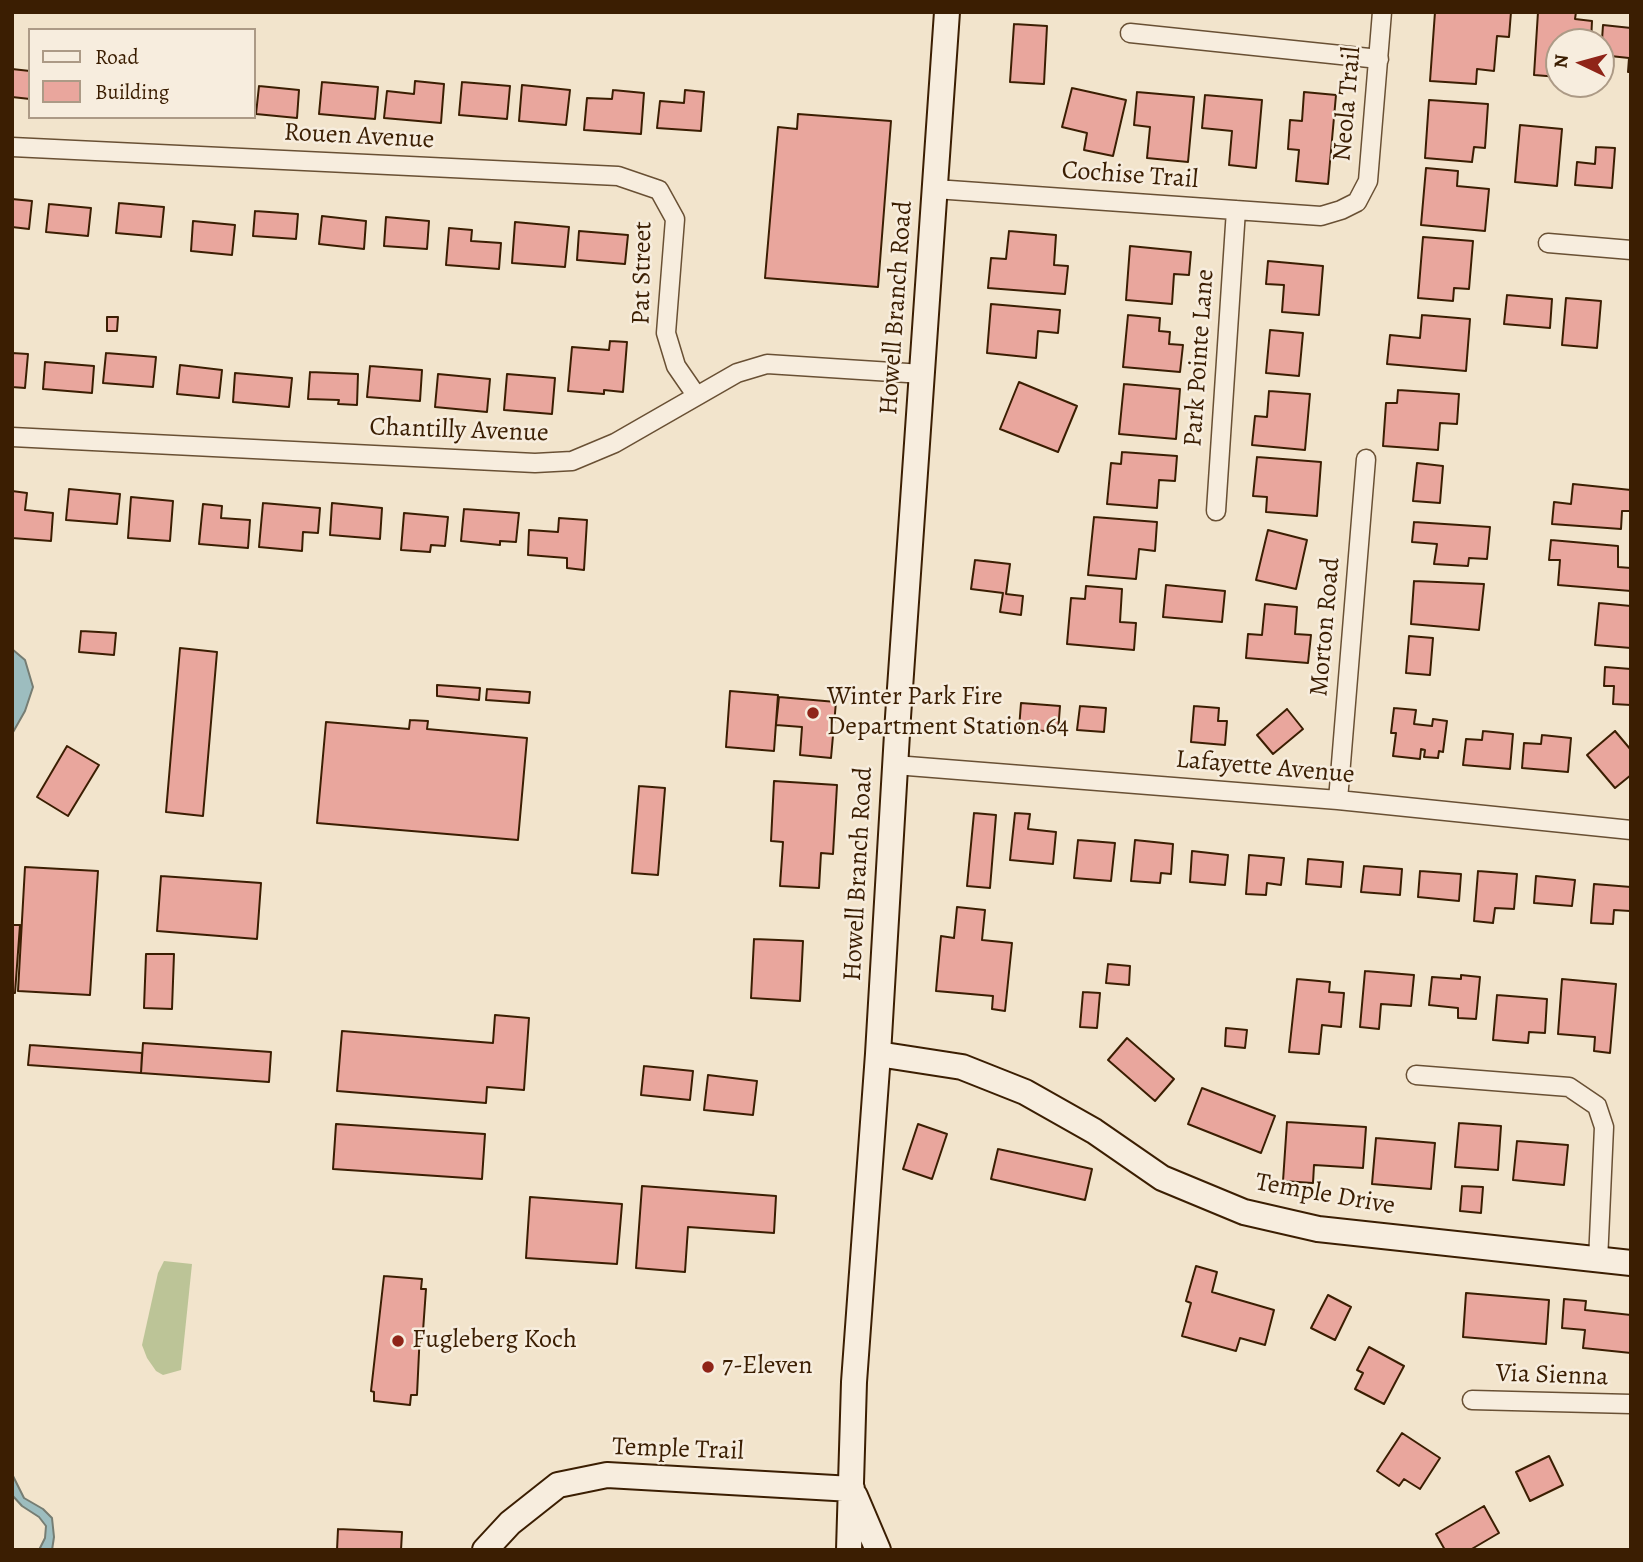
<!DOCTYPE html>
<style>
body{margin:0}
#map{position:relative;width:1643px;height:1562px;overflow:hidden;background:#f2e4cc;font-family:Alegreya,serif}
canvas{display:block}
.frame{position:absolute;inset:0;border:14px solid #3b1e02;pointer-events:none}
.legend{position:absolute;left:28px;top:28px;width:228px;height:91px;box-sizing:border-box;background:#f7edde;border:2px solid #ac9a86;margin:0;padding:9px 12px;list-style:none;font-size:21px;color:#3b1e02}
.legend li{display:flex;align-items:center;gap:14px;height:35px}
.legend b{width:35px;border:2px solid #ac9a86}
.north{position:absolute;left:1545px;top:28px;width:70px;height:70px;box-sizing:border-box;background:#f7edde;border:2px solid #ac9a86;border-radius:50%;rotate:275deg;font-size:19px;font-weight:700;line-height:28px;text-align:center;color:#3b1e02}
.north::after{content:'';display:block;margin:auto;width:24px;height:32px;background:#8f2418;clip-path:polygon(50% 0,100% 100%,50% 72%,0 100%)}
</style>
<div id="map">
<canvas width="1643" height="1562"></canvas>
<div class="frame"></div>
<ul class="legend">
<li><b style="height:9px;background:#f7edde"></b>Road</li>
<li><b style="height:19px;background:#e9a69d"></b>Building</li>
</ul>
<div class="north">N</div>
</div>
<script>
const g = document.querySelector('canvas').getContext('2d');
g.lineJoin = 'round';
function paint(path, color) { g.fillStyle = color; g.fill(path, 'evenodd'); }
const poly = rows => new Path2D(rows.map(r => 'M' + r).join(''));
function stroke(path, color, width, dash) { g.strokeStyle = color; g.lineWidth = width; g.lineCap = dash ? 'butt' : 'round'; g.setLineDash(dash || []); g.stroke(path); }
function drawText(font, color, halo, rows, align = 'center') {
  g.font = font + ' Alegreya,serif'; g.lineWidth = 5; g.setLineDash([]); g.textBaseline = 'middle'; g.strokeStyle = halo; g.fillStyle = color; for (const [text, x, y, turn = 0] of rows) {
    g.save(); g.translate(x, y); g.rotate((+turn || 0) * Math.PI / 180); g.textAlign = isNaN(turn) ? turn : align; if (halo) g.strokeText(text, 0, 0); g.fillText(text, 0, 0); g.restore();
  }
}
const green = poly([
 [164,1261,192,1264,181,1370,163,1375,156,1371,147,1358,142,1345,158,1273]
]);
const water = poly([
 [12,649,25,660,33,687,25,711,12,734,12,649],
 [12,1474,24,1498,43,1509,52,1518,54,1537,52,1550,39,1550,45,1538,46,1526,39,1517,22,1506,12,1495,12,1474]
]);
const building = poly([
 [1435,12,1511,12,1509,37,1497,36,1494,71,1477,69,1476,84,1430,81,1435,12],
 [1538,12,1576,12,1575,19,1592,21,1591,42,1559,42,1559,77,1534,75,1538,12],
 [1014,24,1047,26,1044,84,1010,82,1014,24],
 [1603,25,1631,28,1631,72,1628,72,1629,58,1601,55,1603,25],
 [12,69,30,71,30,99,12,97,12,69],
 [415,81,444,84,441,123,384,118,387,91,414,94,415,81],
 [322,82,378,87,375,119,319,114,322,82],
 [462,82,510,86,507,119,459,115,462,82],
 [522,85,570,90,566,125,519,121,522,85],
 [259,86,299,90,297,118,256,114,259,86],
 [1072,88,1126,100,1113,156,1084,150,1087,133,1062,127,1072,88],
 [613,90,644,93,641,134,584,130,587,98,612,99,613,90],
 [685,90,704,92,701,131,657,128,660,101,684,103,685,90],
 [1137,92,1194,97,1188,162,1147,158,1150,127,1134,125,1137,92],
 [1304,92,1336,95,1328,184,1296,181,1299,150,1288,149,1290,120,1302,121,1304,92],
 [1205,95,1262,100,1256,168,1229,165,1232,131,1202,128,1205,95],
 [1429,100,1488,104,1485,148,1474,147,1472,162,1425,158,1429,100],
 [798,114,891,121,878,287,765,278,778,127,797,129,798,114],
 [1520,125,1562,129,1557,186,1515,182,1520,125],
 [1596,147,1615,148,1612,188,1575,185,1577,162,1595,164,1596,147],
 [1426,168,1458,171,1457,186,1489,189,1485,231,1421,225,1426,168],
 [12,199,32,201,29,229,12,227,12,199],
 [119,203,164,207,161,237,116,233,119,203],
 [49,204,91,208,88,236,46,232,49,204],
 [255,211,298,214,296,239,253,236,255,211],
 [322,216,366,221,364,249,319,244,322,216],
 [386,217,429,221,427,249,384,246,386,217],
 [193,221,235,225,232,255,191,251,193,221],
 [515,222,569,227,565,267,512,263,515,222],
 [449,228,472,230,471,241,501,243,499,269,446,265,449,228],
 [579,231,628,235,625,264,577,260,579,231],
 [1009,231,1056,235,1054,265,1068,266,1065,294,988,288,991,258,1006,259,1009,231],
 [1423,237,1473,241,1469,289,1454,288,1453,301,1418,298,1423,237],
 [1130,246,1191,252,1189,275,1174,274,1172,304,1126,300,1130,246],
 [1268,261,1323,266,1319,315,1282,312,1284,285,1266,284,1268,261],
 [1507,295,1552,299,1550,328,1504,324,1507,295],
 [1566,298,1601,301,1597,348,1562,345,1566,298],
 [991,304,1060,310,1058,333,1038,331,1036,358,987,353,991,304],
 [1128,315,1160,318,1159,331,1170,332,1169,344,1183,345,1180,372,1123,367,1128,315],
 [1422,315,1470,319,1466,371,1387,364,1390,335,1420,338,1422,315],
 [107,317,118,317,117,331,107,331,107,317],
 [1270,330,1303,333,1299,376,1266,373,1270,330],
 [610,341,627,342,623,392,604,390,604,394,568,391,572,347,609,350,610,341],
 [12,353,28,354,25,388,12,387,12,353],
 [106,353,156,357,153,387,103,383,106,353],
 [45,362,94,366,92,393,43,389,45,362],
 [180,365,222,370,219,398,177,394,180,365],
 [370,366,422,370,420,401,367,397,370,366],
 [310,372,358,374,357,405,338,404,339,400,308,399,310,372],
 [235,373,292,378,289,407,233,402,235,373],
 [438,374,490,379,487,412,435,407,438,374],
 [507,374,555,378,552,414,504,410,507,374],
 [1019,382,1077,406,1058,452,1000,429,1019,382],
 [1124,384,1180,389,1176,439,1119,434,1124,384],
 [1398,390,1459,394,1457,424,1440,423,1438,450,1383,446,1386,403,1397,403,1398,390],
 [1269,391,1310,394,1305,450,1252,445,1255,416,1267,417,1269,391],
 [1122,452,1177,456,1175,481,1159,480,1157,508,1107,504,1111,463,1121,464,1122,452],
 [1257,457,1321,462,1317,516,1266,512,1267,497,1253,496,1257,457],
 [1417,463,1443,466,1440,503,1413,501,1417,463],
 [1573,484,1631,490,1631,511,1622,511,1621,529,1552,524,1554,502,1571,504,1573,484],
 [69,489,120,494,117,524,66,520,69,489],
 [12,491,27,493,25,510,53,513,51,541,12,538,12,491],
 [131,497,173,501,170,541,128,538,131,497],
 [263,503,320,508,318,533,303,532,302,551,259,547,263,503],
 [332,503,382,508,380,539,330,535,332,503],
 [203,504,222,506,221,518,250,520,248,548,199,544,203,504],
 [464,509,519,513,516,542,500,541,500,545,461,541,464,509],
 [404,513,448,517,445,546,431,545,430,552,401,550,404,513],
 [1094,517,1157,522,1155,551,1139,549,1136,579,1088,575,1094,517],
 [559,518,587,520,584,570,567,568,567,558,528,555,529,530,558,532,559,518],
 [1414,522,1490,527,1487,559,1469,558,1468,566,1434,564,1437,544,1412,542,1414,522],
 [1268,530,1307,540,1296,589,1256,580,1268,530],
 [1551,540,1618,546,1618,567,1631,568,1631,591,1558,585,1560,560,1549,560,1551,540],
 [975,560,1010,564,1006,594,1023,596,1021,615,1000,612,1003,593,971,589,975,560],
 [1414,581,1484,584,1479,630,1411,624,1414,581],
 [1166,585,1225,591,1222,622,1163,617,1166,585],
 [1086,586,1122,589,1120,622,1136,623,1134,650,1067,644,1071,598,1085,599,1086,586],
 [1599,603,1631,606,1631,648,1595,645,1599,603],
 [1265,604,1297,607,1295,634,1311,635,1308,663,1246,658,1248,634,1262,635,1265,604],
 [81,631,116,633,114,655,79,652,81,631],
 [1409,636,1433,638,1430,675,1406,673,1409,636],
 [180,648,217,652,203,816,166,812,180,648],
 [1605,667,1631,669,1631,705,1613,704,1614,686,1604,686,1605,667],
 [437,685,480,688,479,700,437,696,437,685],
 [487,689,530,692,529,703,486,700,487,689],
 [730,691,778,695,774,751,726,747,730,691],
 [779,697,836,702,831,758,800,755,802,727,776,725,779,697],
 [1021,703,1060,706,1058,732,1019,729,1021,703],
 [1080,706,1106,708,1104,732,1077,730,1080,706],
 [1194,706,1219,708,1218,721,1227,721,1225,745,1191,742,1194,706],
 [1394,708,1416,710,1414,724,1432,726,1433,719,1447,721,1443,752,1439,751,1438,758,1424,757,1425,750,1421,749,1420,759,1393,756,1396,733,1391,733,1394,708],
 [1287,709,1303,729,1273,754,1257,735,1287,709],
 [410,720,428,721,427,729,527,738,518,840,317,823,326,722,409,729,410,720],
 [1483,731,1513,734,1510,769,1463,765,1466,739,1482,740,1483,731],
 [1615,731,1631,750,1631,775,1615,788,1587,755,1615,731],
 [1542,735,1571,738,1568,772,1522,768,1524,743,1541,744,1542,735],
 [67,746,99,765,68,816,37,797,67,746],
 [774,781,837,785,833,854,821,853,819,888,780,886,783,842,771,841,774,781],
 [639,786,665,788,658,875,632,873,639,786],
 [974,813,996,815,990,888,967,886,974,813],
 [1015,813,1030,814,1028,829,1056,832,1053,864,1010,860,1015,813],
 [1078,840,1115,843,1111,881,1074,878,1078,840],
 [1135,840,1173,844,1171,874,1161,873,1160,883,1131,881,1135,840],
 [1192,851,1228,855,1225,885,1190,882,1192,851],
 [1249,855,1284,858,1281,885,1267,883,1266,895,1246,894,1249,855],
 [1308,859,1343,862,1341,887,1306,884,1308,859],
 [1364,866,1402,869,1400,895,1361,892,1364,866],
 [25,867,98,871,90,995,18,991,25,867],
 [1420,871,1461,874,1459,901,1418,897,1420,871],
 [1478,871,1517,874,1514,909,1495,908,1493,923,1474,921,1478,871],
 [161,876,261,883,257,939,157,931,161,876],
 [1536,876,1575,880,1572,906,1534,903,1536,876],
 [1594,884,1631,887,1630,911,1614,910,1613,924,1591,923,1594,884],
 [957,907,985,910,982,940,1012,943,1005,1011,992,1009,993,996,936,991,941,936,954,938,957,907],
 [12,925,20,925,15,993,12,993,12,925],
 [754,939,803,941,800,1001,751,998,754,939],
 [146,954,174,954,172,1009,144,1008,146,954],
 [1108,964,1130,966,1129,985,1106,983,1108,964],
 [1365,971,1414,975,1411,1006,1381,1004,1379,1029,1360,1027,1365,971],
 [1461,975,1480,977,1476,1019,1458,1018,1458,1008,1429,1005,1432,977,1461,979,1461,975],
 [1297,979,1330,982,1329,992,1344,993,1341,1027,1322,1025,1319,1054,1289,1052,1297,979],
 [1562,979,1616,984,1610,1053,1594,1051,1595,1037,1558,1034,1562,979],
 [1083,992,1100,993,1097,1028,1080,1027,1083,992],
 [1497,995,1547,999,1545,1033,1529,1032,1528,1043,1493,1040,1497,995],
 [495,1015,529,1018,524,1090,487,1087,486,1103,337,1091,342,1031,493,1043,495,1015],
 [1226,1028,1247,1030,1245,1048,1225,1046,1226,1028],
 [1127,1038,1174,1079,1155,1101,1108,1060,1127,1038],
 [143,1043,271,1052,269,1082,141,1073,143,1043],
 [30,1045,142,1053,141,1073,28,1065,30,1045],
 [644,1066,693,1071,690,1100,641,1095,644,1066],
 [708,1075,757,1081,753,1115,704,1110,708,1075],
 [1202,1088,1275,1116,1261,1153,1188,1124,1202,1088],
 [1287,1122,1366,1127,1363,1168,1314,1165,1313,1183,1283,1181,1287,1122],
 [1459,1123,1501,1126,1498,1170,1455,1167,1459,1123],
 [336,1124,485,1134,482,1179,333,1169,336,1124],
 [918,1124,947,1134,932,1179,903,1169,918,1124],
 [1376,1138,1435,1143,1431,1189,1372,1184,1376,1138],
 [1517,1141,1568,1145,1564,1185,1513,1180,1517,1141],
 [998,1149,1092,1169,1085,1200,991,1179,998,1149],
 [642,1186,776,1196,774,1233,688,1227,685,1272,636,1268,642,1186],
 [1462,1186,1483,1187,1481,1213,1460,1211,1462,1186],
 [530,1197,622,1204,617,1264,526,1258,530,1197],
 [1196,1266,1217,1272,1212,1292,1274,1310,1265,1345,1240,1338,1236,1351,1182,1336,1191,1303,1186,1301,1196,1266],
 [384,1276,422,1279,421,1289,426,1289,423,1331,420,1331,417,1395,411,1395,410,1405,374,1401,374,1392,371,1391,384,1276],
 [1466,1293,1549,1300,1546,1344,1463,1337,1466,1293],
 [1328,1295,1351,1307,1335,1340,1311,1328,1328,1295],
 [1564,1299,1586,1301,1585,1310,1631,1315,1631,1353,1583,1348,1585,1330,1562,1328,1564,1299],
 [1369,1347,1404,1366,1384,1404,1355,1389,1363,1373,1357,1370,1369,1347],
 [1402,1433,1440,1458,1420,1489,1404,1479,1399,1486,1377,1471,1402,1433],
 [1549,1456,1563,1485,1530,1501,1516,1472,1549,1456],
 [1484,1506,1499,1533,1470,1550,1445,1550,1436,1534,1484,1506],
 [338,1529,402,1532,401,1550,337,1550,338,1529]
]);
const street = poly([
 [1130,33,1379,59],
 [12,147,618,176,659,190,675,219,666,333,676,366,696,395],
 [935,189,1321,216,1341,210,1357,202,1368,181,1382,12],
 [1548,243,1631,250],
 [12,437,535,463,572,461,615,443,737,373,767,364,923,374],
 [1216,511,1236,210],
 [895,765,1338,800,1631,830],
 [1338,800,1366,459],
 [1416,1075,1569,1087,1597,1106,1604,1127,1598,1261],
 [1472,1400,1631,1404]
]);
const secondary = poly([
 [878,1054,962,1067,1025,1092,1094,1131,1162,1178,1244,1212,1318,1229,1631,1263],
 [855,1496,878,1550],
 [485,1550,510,1523,558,1485,607,1475,852,1489],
 [849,1550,854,1382,878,1054,898,717,947,12]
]);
const markers = [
 [813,713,7,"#8f2418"],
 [398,1341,7,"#8f2418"],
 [708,1367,7,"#8f2418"]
];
const streetNames = [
 ["Neola Trail",1348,104,-85],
 ["Rouen Avenue",359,137,3],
 ["Cochise Trail",1130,176,4],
 ["Pat Street",643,273,-89],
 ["Howell Branch Road",897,308,-86],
 ["Park Pointe Lane",1200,358,-86],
 ["Chantilly Avenue",459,431,2],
 ["Morton Road",1326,627,-85],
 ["Lafayette Avenue",1265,768,5],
 ["Howell Branch Road",859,874,-87],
 ["Temple Drive",1325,1195,10],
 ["Via Sienna",1552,1376,2],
 ["Temple Trail",678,1450,2]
];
const poiNames = [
 ["Winter Park Fire",827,698],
 ["Department Station 64",827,728],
 ["Fugleberg Koch",412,1341],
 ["7-Eleven",722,1367]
];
paint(green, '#bcc497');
paint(water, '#9dbdbf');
stroke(water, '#767d73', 2);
paint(building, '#e9a69d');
stroke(building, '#3b1e02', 2);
stroke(street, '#695034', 21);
stroke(secondary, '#3b1e02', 28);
stroke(street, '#f7edde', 18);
stroke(secondary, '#f7edde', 24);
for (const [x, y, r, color] of markers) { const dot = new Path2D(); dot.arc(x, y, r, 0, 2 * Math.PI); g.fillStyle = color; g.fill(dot); stroke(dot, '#f7edde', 2.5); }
drawText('26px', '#3b1e02', '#f7edde', streetNames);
drawText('26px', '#3b1e02', '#f7edde', poiNames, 'left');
</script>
